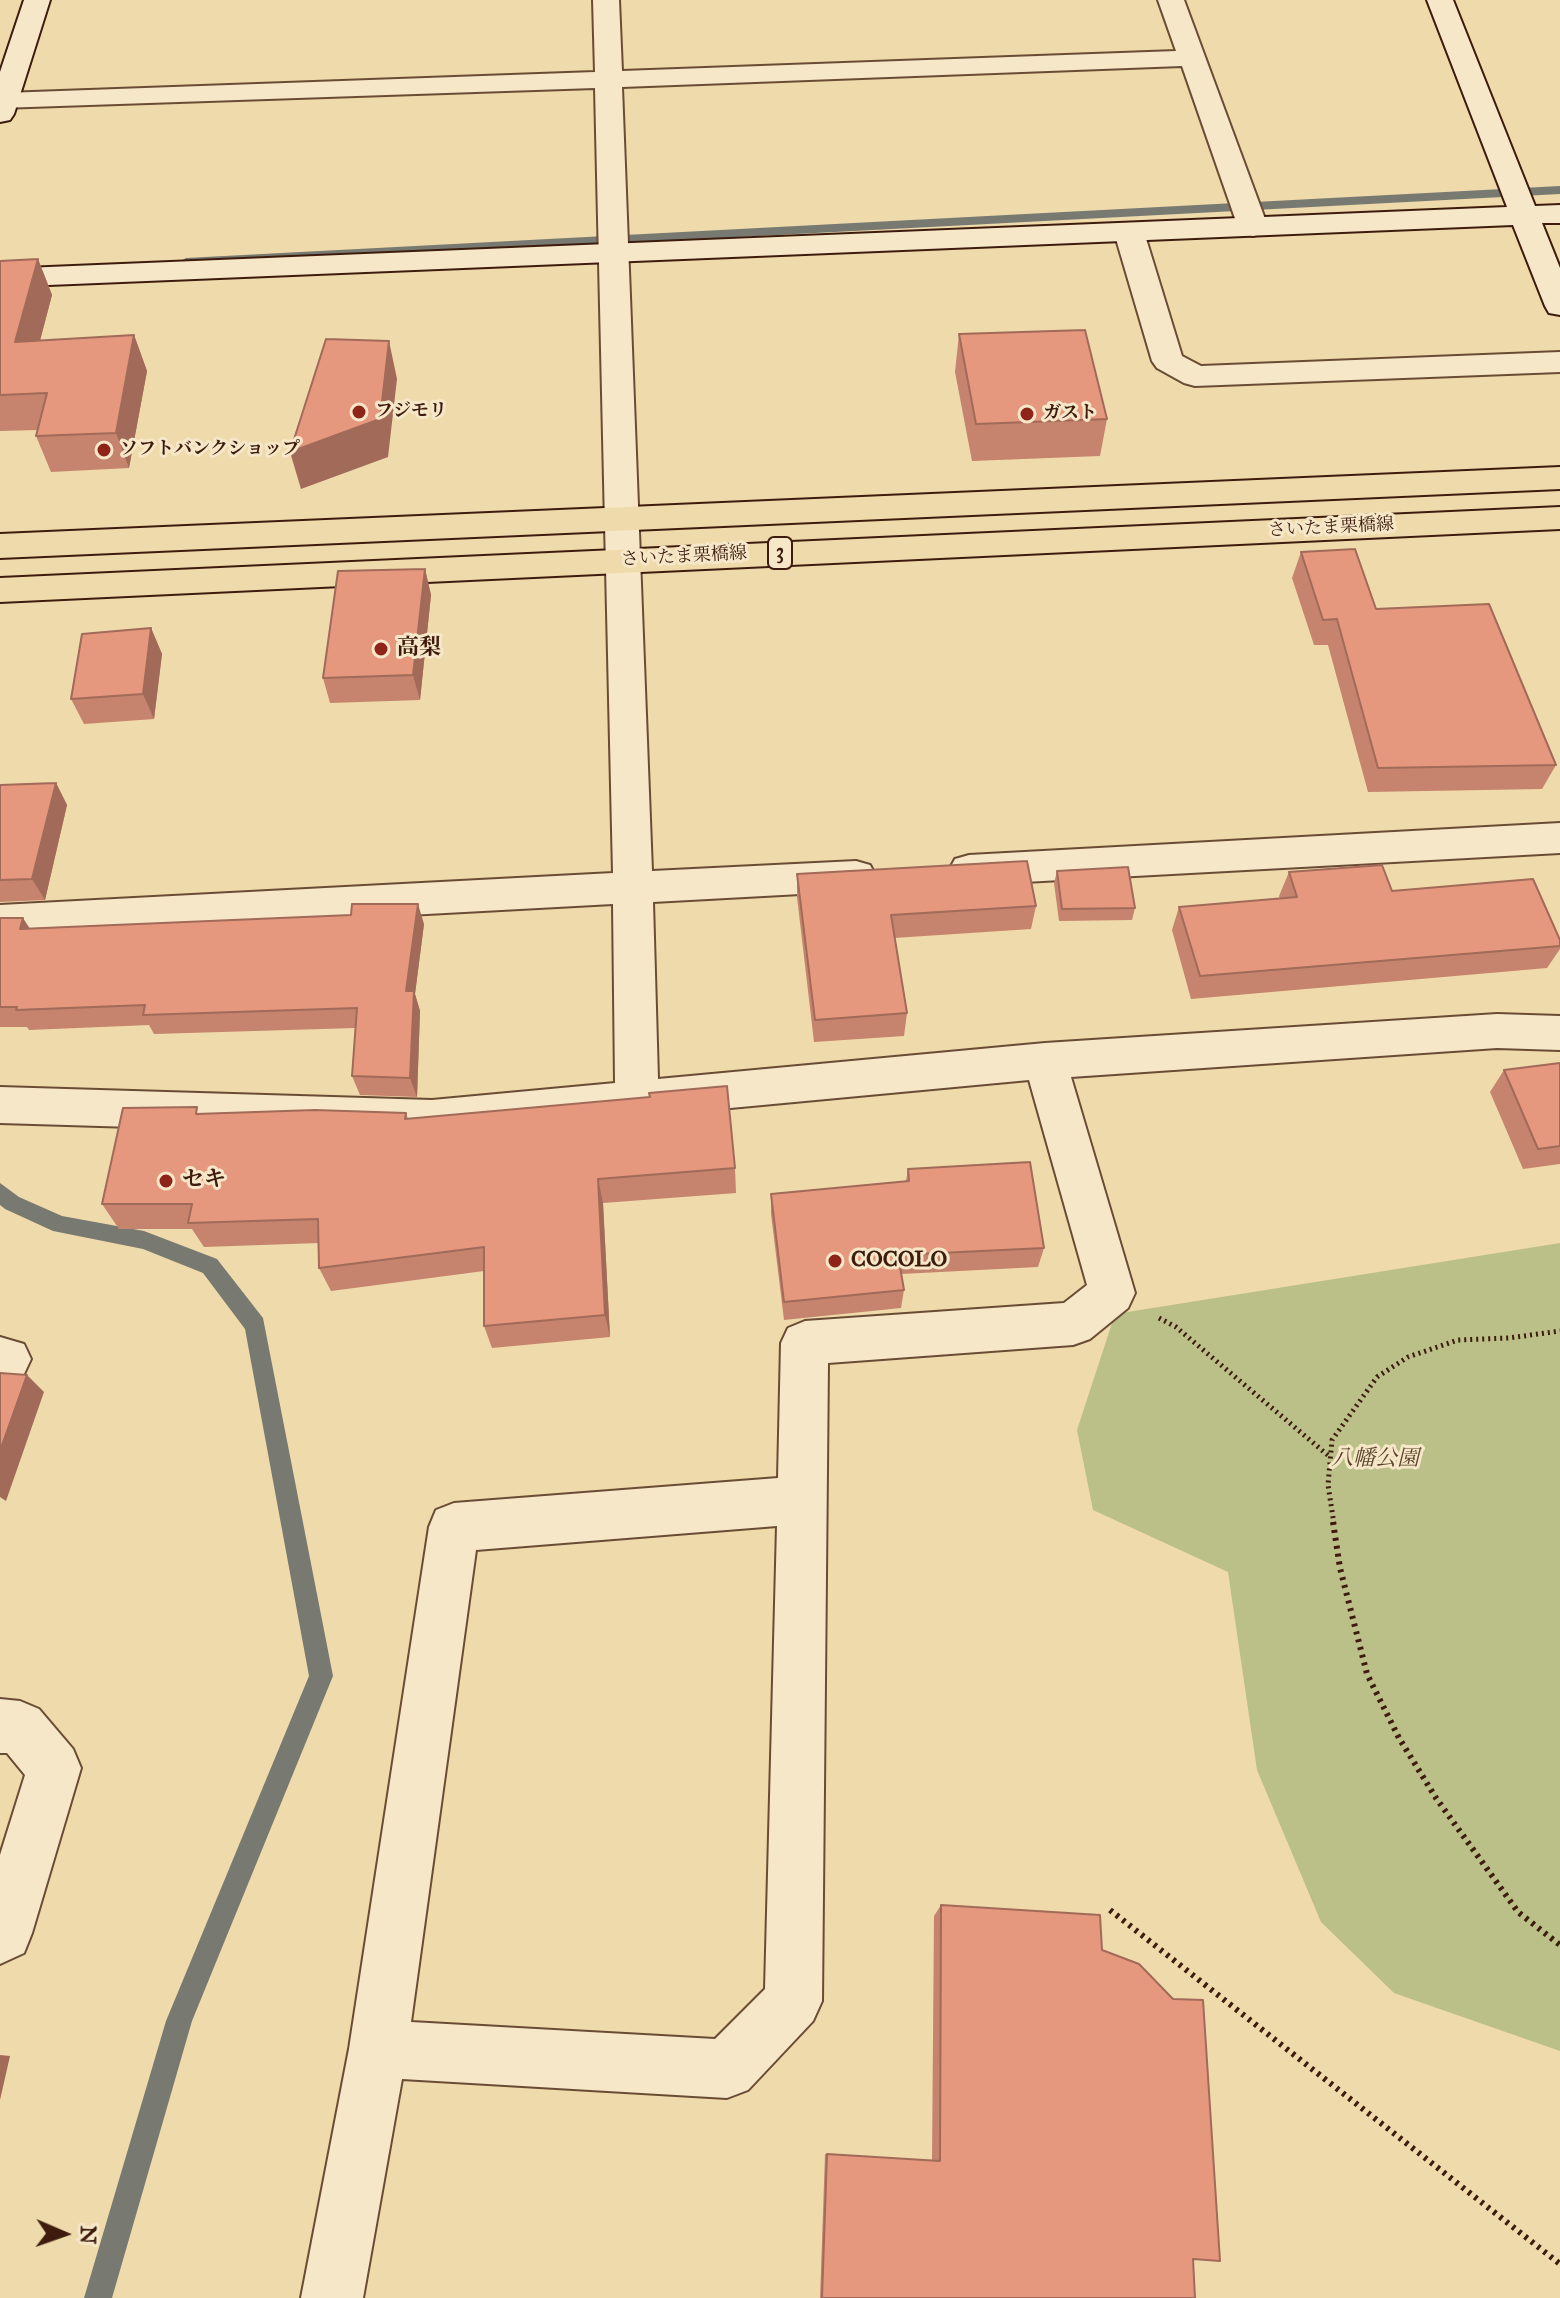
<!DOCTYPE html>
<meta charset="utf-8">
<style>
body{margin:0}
#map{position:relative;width:1560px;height:2298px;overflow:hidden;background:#efdaab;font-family:"IM FELL Great Primer",serif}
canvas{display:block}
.north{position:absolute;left:24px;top:2194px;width:80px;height:80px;-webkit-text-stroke:6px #f5e7c8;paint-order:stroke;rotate:92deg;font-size:22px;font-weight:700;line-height:32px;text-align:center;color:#3d1c0e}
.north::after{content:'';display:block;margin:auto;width:28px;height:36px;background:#3d1c0e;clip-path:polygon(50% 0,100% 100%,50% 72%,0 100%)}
</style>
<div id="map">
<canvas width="1560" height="2298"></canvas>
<div class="north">N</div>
</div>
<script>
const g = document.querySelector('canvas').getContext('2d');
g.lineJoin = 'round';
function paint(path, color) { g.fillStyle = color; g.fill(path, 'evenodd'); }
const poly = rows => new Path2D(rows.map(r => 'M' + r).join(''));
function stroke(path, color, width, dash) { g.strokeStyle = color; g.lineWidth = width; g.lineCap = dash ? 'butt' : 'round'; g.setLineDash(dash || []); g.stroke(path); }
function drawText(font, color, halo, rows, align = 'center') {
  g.font = font + ' "IM FELL Great Primer","Noto Serif JP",serif'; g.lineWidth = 6; g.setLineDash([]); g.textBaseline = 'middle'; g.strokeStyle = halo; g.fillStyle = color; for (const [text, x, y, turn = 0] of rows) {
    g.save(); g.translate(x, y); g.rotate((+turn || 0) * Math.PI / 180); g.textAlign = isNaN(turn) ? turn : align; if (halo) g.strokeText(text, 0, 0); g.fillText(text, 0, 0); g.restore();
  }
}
const green = poly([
 [1560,1243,1560,2051,1394,1993,1321,1922,1257,1770,1228,1572,1093,1510,1077,1430,1115,1314]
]);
const stream = poly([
 [1560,186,1560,194,186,266,179,262,186,258,1560,186],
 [0,1183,19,1197,62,1216,144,1231,217,1259,263,1318,333,1676,192,2021,112,2298,84,2298,166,2021,309,1676,245,1329,203,1273,143,1249,53,1231,5,1209,0,1205,0,1183]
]);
const pathFar1 = poly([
 [1159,1318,1176,1327,1330,1457],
 [1334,1524,1328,1485,1332,1440,1377,1377,1408,1357,1458,1340,1509,1338,1560,1331]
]);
const path = poly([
 [1333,1522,1340,1568,1367,1674,1399,1738,1436,1798,1518,1912,1560,1945],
 [1110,1910,1560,2264]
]);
const street = poly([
 [593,0,619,0,622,71,1176,51,1158,0,1184,0,1268,227,1263,233,1253,236,1243,233,1238,227,1182,66,622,87,652,871,856,861,870,865,876,876,870,887,856,891,653,902,658,1079,1045,1043,1497,1014,1560,1016,1560,1050,1497,1048,1071,1077,1135,1293,1128,1308,1090,1339,1073,1345,828,1363,822,2001,813,2021,748,2090,727,2098,402,2079,363,2298,301,2298,349,2049,429,1527,436,1510,454,1503,778,1478,781,1343,788,1328,805,1321,1064,1303,1087,1285,1029,1080,432,1136,0,1123,0,1087,432,1100,615,1083,613,904,0,937,0,905,613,873,595,88,0,108,0,94,4,93,595,72,593,0],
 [777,1526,765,1989,715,2039,411,2022,476,1550,777,1526],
 [1129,223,1139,226,1144,232,1182,356,1201,366,1560,352,1560,372,1195,386,1184,383,1157,368,1152,361,1114,232,1119,226,1129,223],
 [1560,823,1560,853,969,885,955,881,949,870,955,859,969,855,1560,823],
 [0,1337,24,1344,31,1359,24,1374,7,1381,0,1381,0,1337],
 [0,1699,20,1701,39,1709,73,1749,81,1768,32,1933,24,1953,0,1964,0,1855,25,1775,7,1753,0,1753,0,1699]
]);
const secondary = poly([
 [24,0,50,0,14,114,10,120,0,122,0,72,24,0],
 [1427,0,1453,0,1535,206,1560,205,1560,223,1542,223,1560,268,1560,315,1549,313,1545,306,1513,225,0,287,0,269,1507,207,1427,0]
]);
const primary = poly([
 [1560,467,1560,489,0,558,0,534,1560,467],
 [1560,507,1560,529,0,602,0,578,1560,507]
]);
const wall = poly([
 [38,259,52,295,40,341,134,335,147,371,129,468,51,472,36,436,38,430,0,431,0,261],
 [959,334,1107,419,1100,456,972,461,955,372],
 [1301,552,1376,609,1556,765,1542,789,1368,792,1328,645,1314,645,1292,578],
 [425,569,431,595,420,700,330,703,323,678],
 [151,628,162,654,154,719,84,724,71,699],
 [56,783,67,805,45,900,0,902,0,785],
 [1057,871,1135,908,1132,920,1059,921,1054,883],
 [1289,872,1560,940,1560,949,1547,968,1191,999,1172,930,1179,907,1280,899,1279,896],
 [797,874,1036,906,1031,929,894,938,907,1013,904,1036,814,1042,797,897],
 [0,918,30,929,424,924,415,994,420,1011,417,1097,360,1095,352,1076,355,1028,154,1034,149,1025,29,1030,27,1027,0,1027],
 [1560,1063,1560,1164,1523,1169,1490,1092,1504,1070],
 [406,1113,408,1119,735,1168,736,1193,603,1203,610,1337,492,1348,484,1326,484,1271,331,1291,319,1268,319,1243,204,1247,192,1229,119,1229,102,1204,201,1114],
 [908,1169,1044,1248,1038,1267,901,1274,904,1290,901,1308,784,1320,771,1214,771,1194,906,1181],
 [941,1905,1102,1950,1193,2259,1195,2298,820,2298,825,2154,932,2161,934,1916]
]);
const shadedWall = poly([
 [38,259,52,295,30,378,15,342],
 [134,335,147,371,129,468,116,433],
 [389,341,397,379,388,457,301,489,290,452],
 [425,569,431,595,420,700,413,675],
 [151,628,162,654,154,719,143,694],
 [56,783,67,805,45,900,32,879],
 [418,904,424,924,415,994,420,1011,417,1097,410,1078,406,991],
 [23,918,36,938,20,929],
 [598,1179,603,1203,610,1337,605,1315],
 [27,1375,44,1392,6,1501,0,1497,0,1451],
 [0,2055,10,2056,0,2100]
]);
const building = poly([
 [38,259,15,342,134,335,116,433,36,436,47,393,0,395,0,261,38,259],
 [1085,330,1107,419,976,424,959,334,1085,330],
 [326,339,389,341,380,419,290,452,326,339],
 [1355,549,1376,609,1489,604,1556,765,1378,768,1337,619,1323,620,1301,552,1355,549],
 [425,569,413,675,323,678,338,571,425,569],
 [151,628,143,694,71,699,82,634,151,628],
 [56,783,32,879,0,880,0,785,56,783],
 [1027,861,1036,906,891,915,907,1013,815,1020,797,874,1027,861],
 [1382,865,1392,891,1533,879,1560,940,1560,946,1200,976,1179,907,1297,897,1289,872,1382,865],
 [1128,867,1135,908,1062,909,1057,871,1128,867],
 [352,904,418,904,406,991,414,991,410,1078,352,1076,357,1008,143,1015,145,1005,16,1010,17,1007,0,1007,0,918,23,918,20,929,351,915,352,904],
 [1560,1063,1560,1146,1538,1149,1504,1070,1560,1063],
 [727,1086,735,1168,598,1179,605,1315,484,1326,484,1247,319,1268,318,1219,188,1223,192,1204,102,1204,123,1108,197,1107,196,1114,315,1110,406,1113,405,1119,650,1097,649,1093,727,1086],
 [1030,1162,1044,1248,898,1255,904,1290,784,1302,771,1194,909,1181,908,1169,1030,1162],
 [0,1373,27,1375,0,1451,0,1373],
 [941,1905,1100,1915,1102,1950,1139,1964,1173,1999,1203,2000,1220,2261,1193,2259,1195,2298,822,2298,827,2154,940,2161,941,1905]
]);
const markers = [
 [359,412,8,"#8f2418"],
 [1027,414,8,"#8f2418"],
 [104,450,8,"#8f2418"],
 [381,649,8,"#8f2418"],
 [166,1181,8,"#8f2418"],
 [835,1261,8,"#8f2418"]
];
const farPoinames = [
 ["フジモリ",375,412],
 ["ガスト",1043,414],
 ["ソフトバンクショップ",120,450]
];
const farStreetnames = [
 ["さいたま栗橋線",1331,528,-3],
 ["さいたま栗橋線",684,557,-3]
];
const shields = [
 [780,553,24]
];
const shieldNames = [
 ["3",780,553]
];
const poiNames = [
 ["高梨",397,649],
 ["セキ",182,1181],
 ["COCOLO",851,1261]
];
const parkNames = [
 ["八幡公園",1375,1460]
];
paint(green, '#bbbf88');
paint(stream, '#787a72');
stroke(street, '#6a4c35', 4);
stroke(secondary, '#3d1c0e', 4);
stroke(primary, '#3d1c0e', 4);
stroke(pathFar1, '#3d1c0e', 5, [2, 4]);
stroke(path, '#3d1c0e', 6, [3, 5]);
paint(street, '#f5e7c8');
paint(secondary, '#f5e7c8');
paint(primary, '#efdaab');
paint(wall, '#c6836d');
paint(shadedWall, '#a16a59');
paint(building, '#e6987f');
stroke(building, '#a16a59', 2);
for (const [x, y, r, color] of markers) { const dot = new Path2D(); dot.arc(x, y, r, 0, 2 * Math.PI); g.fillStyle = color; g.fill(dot); stroke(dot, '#f5e7c8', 3); }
drawText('bold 18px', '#3d1c0e', '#f5e7c8', farPoinames, 'left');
drawText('18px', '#3d1c0e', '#f5e7c8', farStreetnames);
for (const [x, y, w] of shields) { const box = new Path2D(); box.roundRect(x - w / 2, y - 16, w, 32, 6); g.fillStyle = '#f5e7c8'; g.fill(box); stroke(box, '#3d1c0e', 2); }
drawText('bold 20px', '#3d1c0e', null, shieldNames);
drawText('bold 22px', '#3d1c0e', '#f5e7c8', poiNames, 'left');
drawText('italic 22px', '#5c452c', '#f5e7c8', parkNames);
</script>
